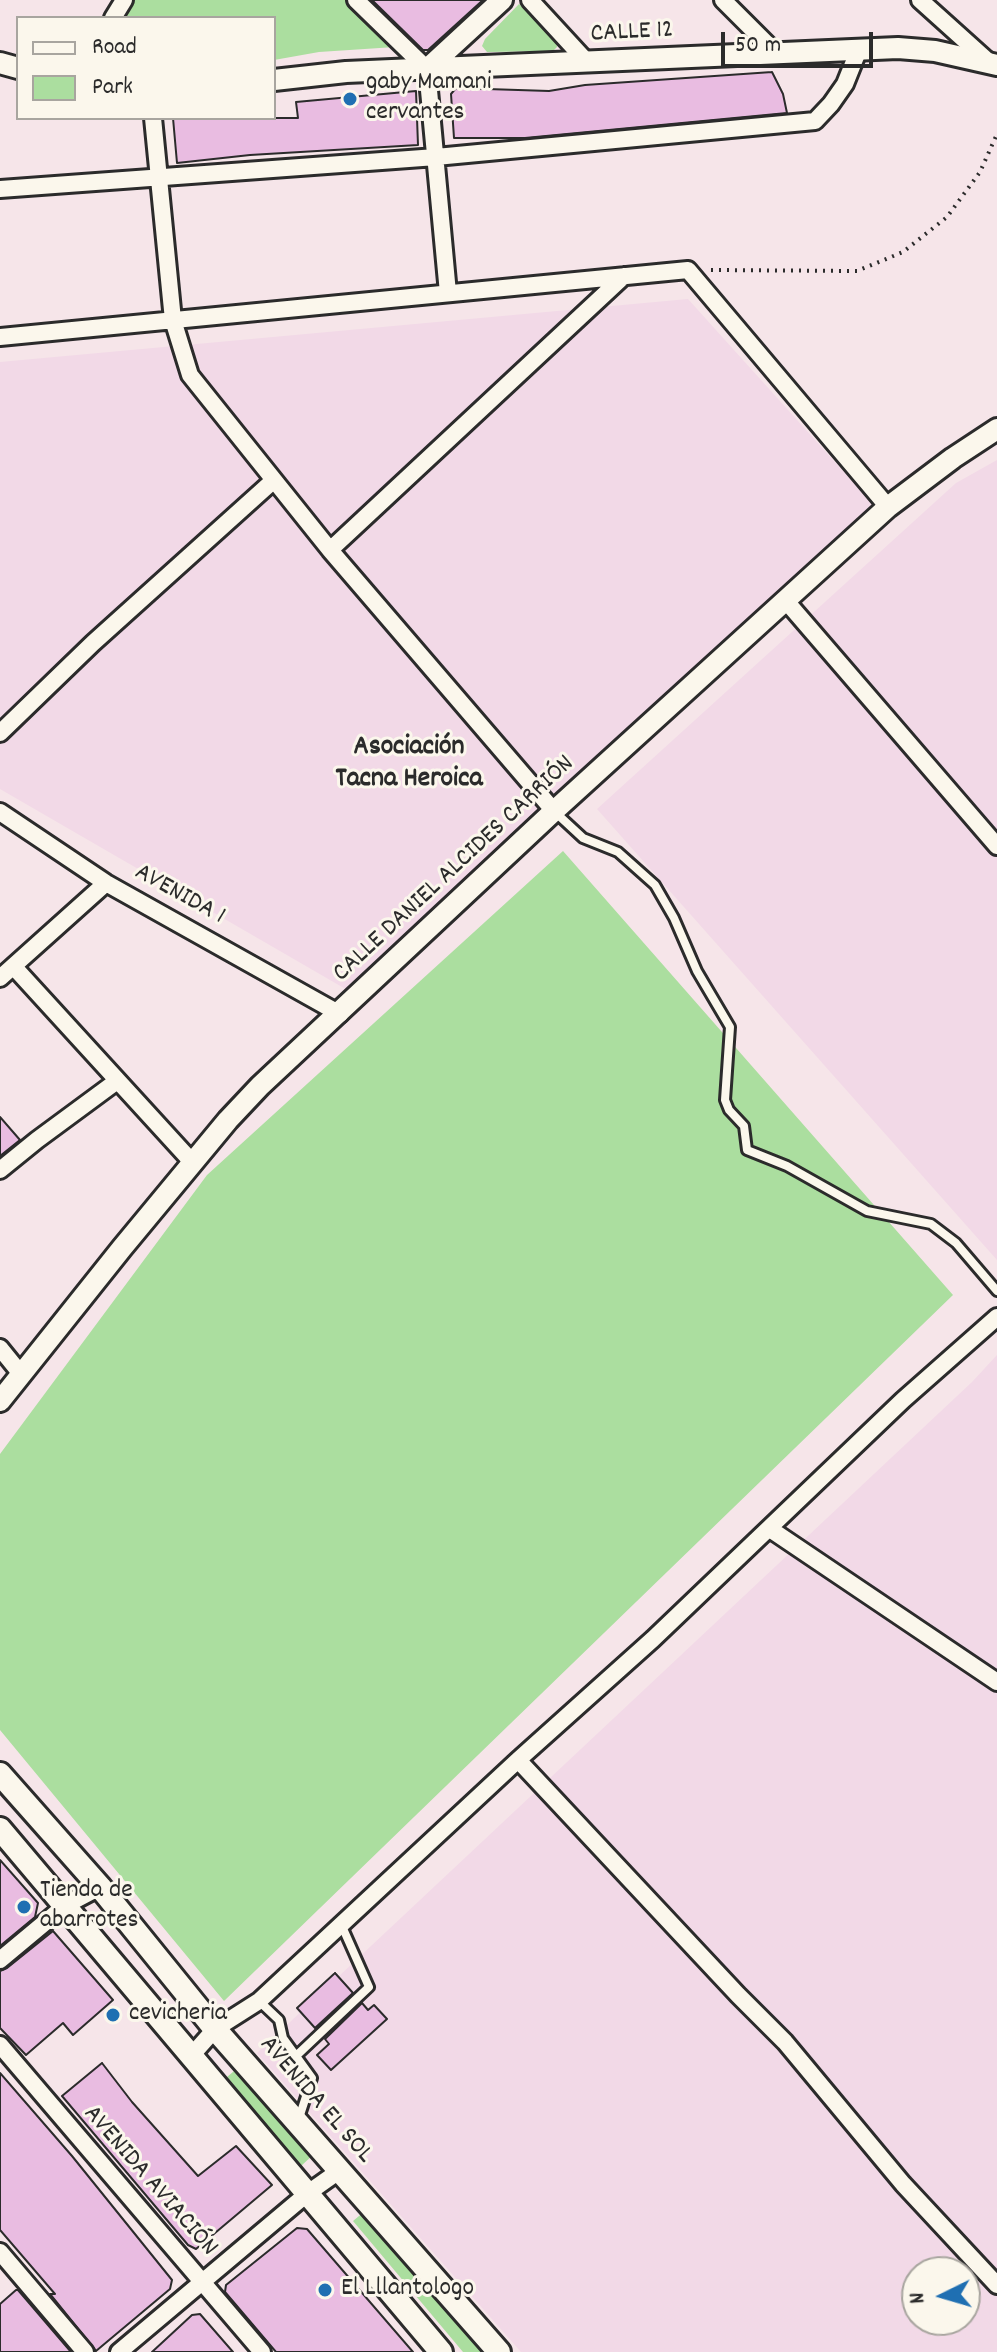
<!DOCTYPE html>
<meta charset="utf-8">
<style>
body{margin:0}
#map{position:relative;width:997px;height:2352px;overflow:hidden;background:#f6e5e9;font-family:Dekko,sans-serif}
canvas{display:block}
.legend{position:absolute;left:16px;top:16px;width:260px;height:104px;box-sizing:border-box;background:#fbf7ec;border:2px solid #a8a59f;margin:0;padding:10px 14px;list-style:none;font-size:24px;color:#2b2b2b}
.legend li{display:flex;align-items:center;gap:16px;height:40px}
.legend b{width:40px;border:2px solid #a8a59f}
.north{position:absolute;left:901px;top:2256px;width:80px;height:80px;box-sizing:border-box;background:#fbf7ec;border:2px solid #a8a59f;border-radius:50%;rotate:265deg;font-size:22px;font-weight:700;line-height:32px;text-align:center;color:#2b2b2b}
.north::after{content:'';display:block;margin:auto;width:28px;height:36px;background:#1f6fb2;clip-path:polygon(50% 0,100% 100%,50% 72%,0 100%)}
.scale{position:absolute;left:721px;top:32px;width:152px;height:36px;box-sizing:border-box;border:4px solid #2b2b2b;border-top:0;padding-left:10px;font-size:24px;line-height:28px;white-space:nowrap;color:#2b2b2b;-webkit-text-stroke:6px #fbf7ec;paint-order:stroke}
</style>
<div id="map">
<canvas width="997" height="2352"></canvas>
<ul class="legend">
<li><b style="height:10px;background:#fbf7ec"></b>Road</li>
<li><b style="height:22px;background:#abde9f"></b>Park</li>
</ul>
<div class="north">N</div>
<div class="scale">50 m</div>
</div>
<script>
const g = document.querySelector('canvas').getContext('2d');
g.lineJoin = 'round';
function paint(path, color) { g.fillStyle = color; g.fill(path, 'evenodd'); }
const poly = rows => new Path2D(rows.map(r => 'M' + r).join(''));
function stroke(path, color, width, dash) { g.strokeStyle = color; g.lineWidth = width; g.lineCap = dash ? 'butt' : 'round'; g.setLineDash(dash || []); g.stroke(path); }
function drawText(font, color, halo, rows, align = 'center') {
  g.font = font + ' Dekko,sans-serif'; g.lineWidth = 6; g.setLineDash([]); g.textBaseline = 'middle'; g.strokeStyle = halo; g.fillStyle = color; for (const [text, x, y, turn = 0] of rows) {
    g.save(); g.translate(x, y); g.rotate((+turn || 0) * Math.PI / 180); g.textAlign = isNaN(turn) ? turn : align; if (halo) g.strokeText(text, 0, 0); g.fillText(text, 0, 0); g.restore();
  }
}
const built = poly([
 [688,299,880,512,349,991,0,789,0,362],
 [997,460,997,1260,597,809,956,483],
 [997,1355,997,2352,521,2352,257,2053,972,1382],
 [917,2272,965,2272,965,2320,917,2320]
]);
const green = poly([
 [134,0,347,0,395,47,319,52,274,60,274,18,123,18],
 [519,4,556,38,557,47,553,51,487,52,482,46,485,39],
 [563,851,953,1295,224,2001,0,1730,0,1454,207,1175],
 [240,2066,313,2155,301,2166,227,2077],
 [365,2211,490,2352,463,2352,353,2221]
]);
const building = poly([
 [372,0,483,0,428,50,423,50,372,0],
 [772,72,783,94,787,113,525,138,454,138,451,94,456,88,549,91,585,85,772,72],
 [416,91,418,145,250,155,177,163,173,118,298,118,296,102,416,91],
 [0,1117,20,1140,0,1156,0,1117],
 [0,1860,38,1903,35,1917,0,1946,0,1860],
 [53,1931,113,2000,73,2035,63,2023,26,2055,0,2028,0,1971,7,1968,53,1931],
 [335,1973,353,1993,315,2028,297,2008,335,1973],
 [362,2003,368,2010,374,2005,387,2019,331,2070,317,2055,329,2044,325,2039,362,2003],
 [102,2063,132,2102,198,2176,236,2146,272,2185,196,2249,188,2245,62,2096,102,2063],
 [0,2073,72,2156,172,2280,170,2289,96,2351,50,2294,55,2294,0,2230,0,2073],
 [297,2228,307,2229,413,2352,276,2352,225,2292,226,2285,297,2228],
 [16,2290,18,2290,71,2352,0,2352,0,2304,16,2290],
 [200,2314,233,2352,152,2352,192,2315,200,2314]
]);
const path = poly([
 [711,270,857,271,903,252,947,217,980,172,997,134]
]);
const service = poly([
 [556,813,583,838,618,852,655,885,674,918,697,971,730,1027,725,1100,729,1110,744,1126,747,1150,787,1166,867,1211,931,1224,956,1243,997,1291],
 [259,2001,279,2020,283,2038,312,2078,299,2118],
 [296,2056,369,1987,341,1924]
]);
const minor = poly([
 [356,0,427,69,448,293],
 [530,0,587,62],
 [723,0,774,51],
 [920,0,990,63],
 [113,18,124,0],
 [153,118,173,320,190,375,330,550,554,811],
 [0,189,436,157,815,121,831,104,845,84,859,49],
 [0,337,688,270,888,507],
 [330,550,624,276],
 [786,601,997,846],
 [0,733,93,643,274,480],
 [0,812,106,883,340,1014],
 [14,967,193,1163],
 [0,978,106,883],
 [0,1170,37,1140,117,1081],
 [0,1348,21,1374],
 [770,1529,997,1682],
 [518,1760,738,1995,785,2042,903,2184,997,2285],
 [0,1960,66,1905,100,1887],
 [0,2045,262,2352],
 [192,2055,215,2029,259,2001,518,1760,653,1639,903,1400,997,1317],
 [0,2252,85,2352],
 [119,2352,308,2193,339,2171]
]);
const tertiary = poly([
 [0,63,18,68],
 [427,69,502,0],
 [274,80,346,72,898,48,935,51,997,65],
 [0,1401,122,1248,228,1120,260,1086,554,811,888,507,953,458,997,429]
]);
const secondary = poly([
 [0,1774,100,1887,215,2029,499,2352],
 [0,1829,441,2352]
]);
const markers = [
 [350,99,8,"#1f6fb2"],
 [24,1907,8,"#1f6fb2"],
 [113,2015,8,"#1f6fb2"],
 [325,2290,8,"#1f6fb2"]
];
const streetNames = [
 ["CALLE 12",632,34,-3],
 ["CALLE DANIEL ALCIDES CARRIÓN",455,870,-43],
 ["AVENIDA 1",179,896,29],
 ["AVENIDA EL SOL",315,2101,49],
 ["AVENIDA AVIACIÓN",149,2182,49]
];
const poiNames = [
 ["gaby Mamani",366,84],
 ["cervantes",366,114],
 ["Tienda de",40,1892],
 ["abarrotes",40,1922],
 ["cevicheria",129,2015],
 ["El Lllantologo",341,2290]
];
const neighbourhoodNames = [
 ["Asociación",409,749],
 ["Tacna Heroica",409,781]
];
paint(built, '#f2d9e7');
paint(green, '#abde9f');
paint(building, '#e9bce1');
stroke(building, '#2b2b2b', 2);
stroke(service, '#2b2b2b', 14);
stroke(minor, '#2b2b2b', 22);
stroke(tertiary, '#2b2b2b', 26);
stroke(secondary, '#2b2b2b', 28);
stroke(path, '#2b2b2b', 4, [2, 6]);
stroke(service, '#fbf7ec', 8);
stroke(minor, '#fbf7ec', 16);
stroke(tertiary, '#fbf7ec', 20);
stroke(secondary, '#fbf7ec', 22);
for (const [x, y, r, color] of markers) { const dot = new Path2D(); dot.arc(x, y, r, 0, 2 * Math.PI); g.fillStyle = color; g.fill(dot); stroke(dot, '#fbf7ec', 3); }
drawText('26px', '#2b2b2b', '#fbf7ec', streetNames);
drawText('26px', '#2b2b2b', '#fbf7ec', poiNames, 'left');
drawText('bold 28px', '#2b2b2b', '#fbf7ec', neighbourhoodNames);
</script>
